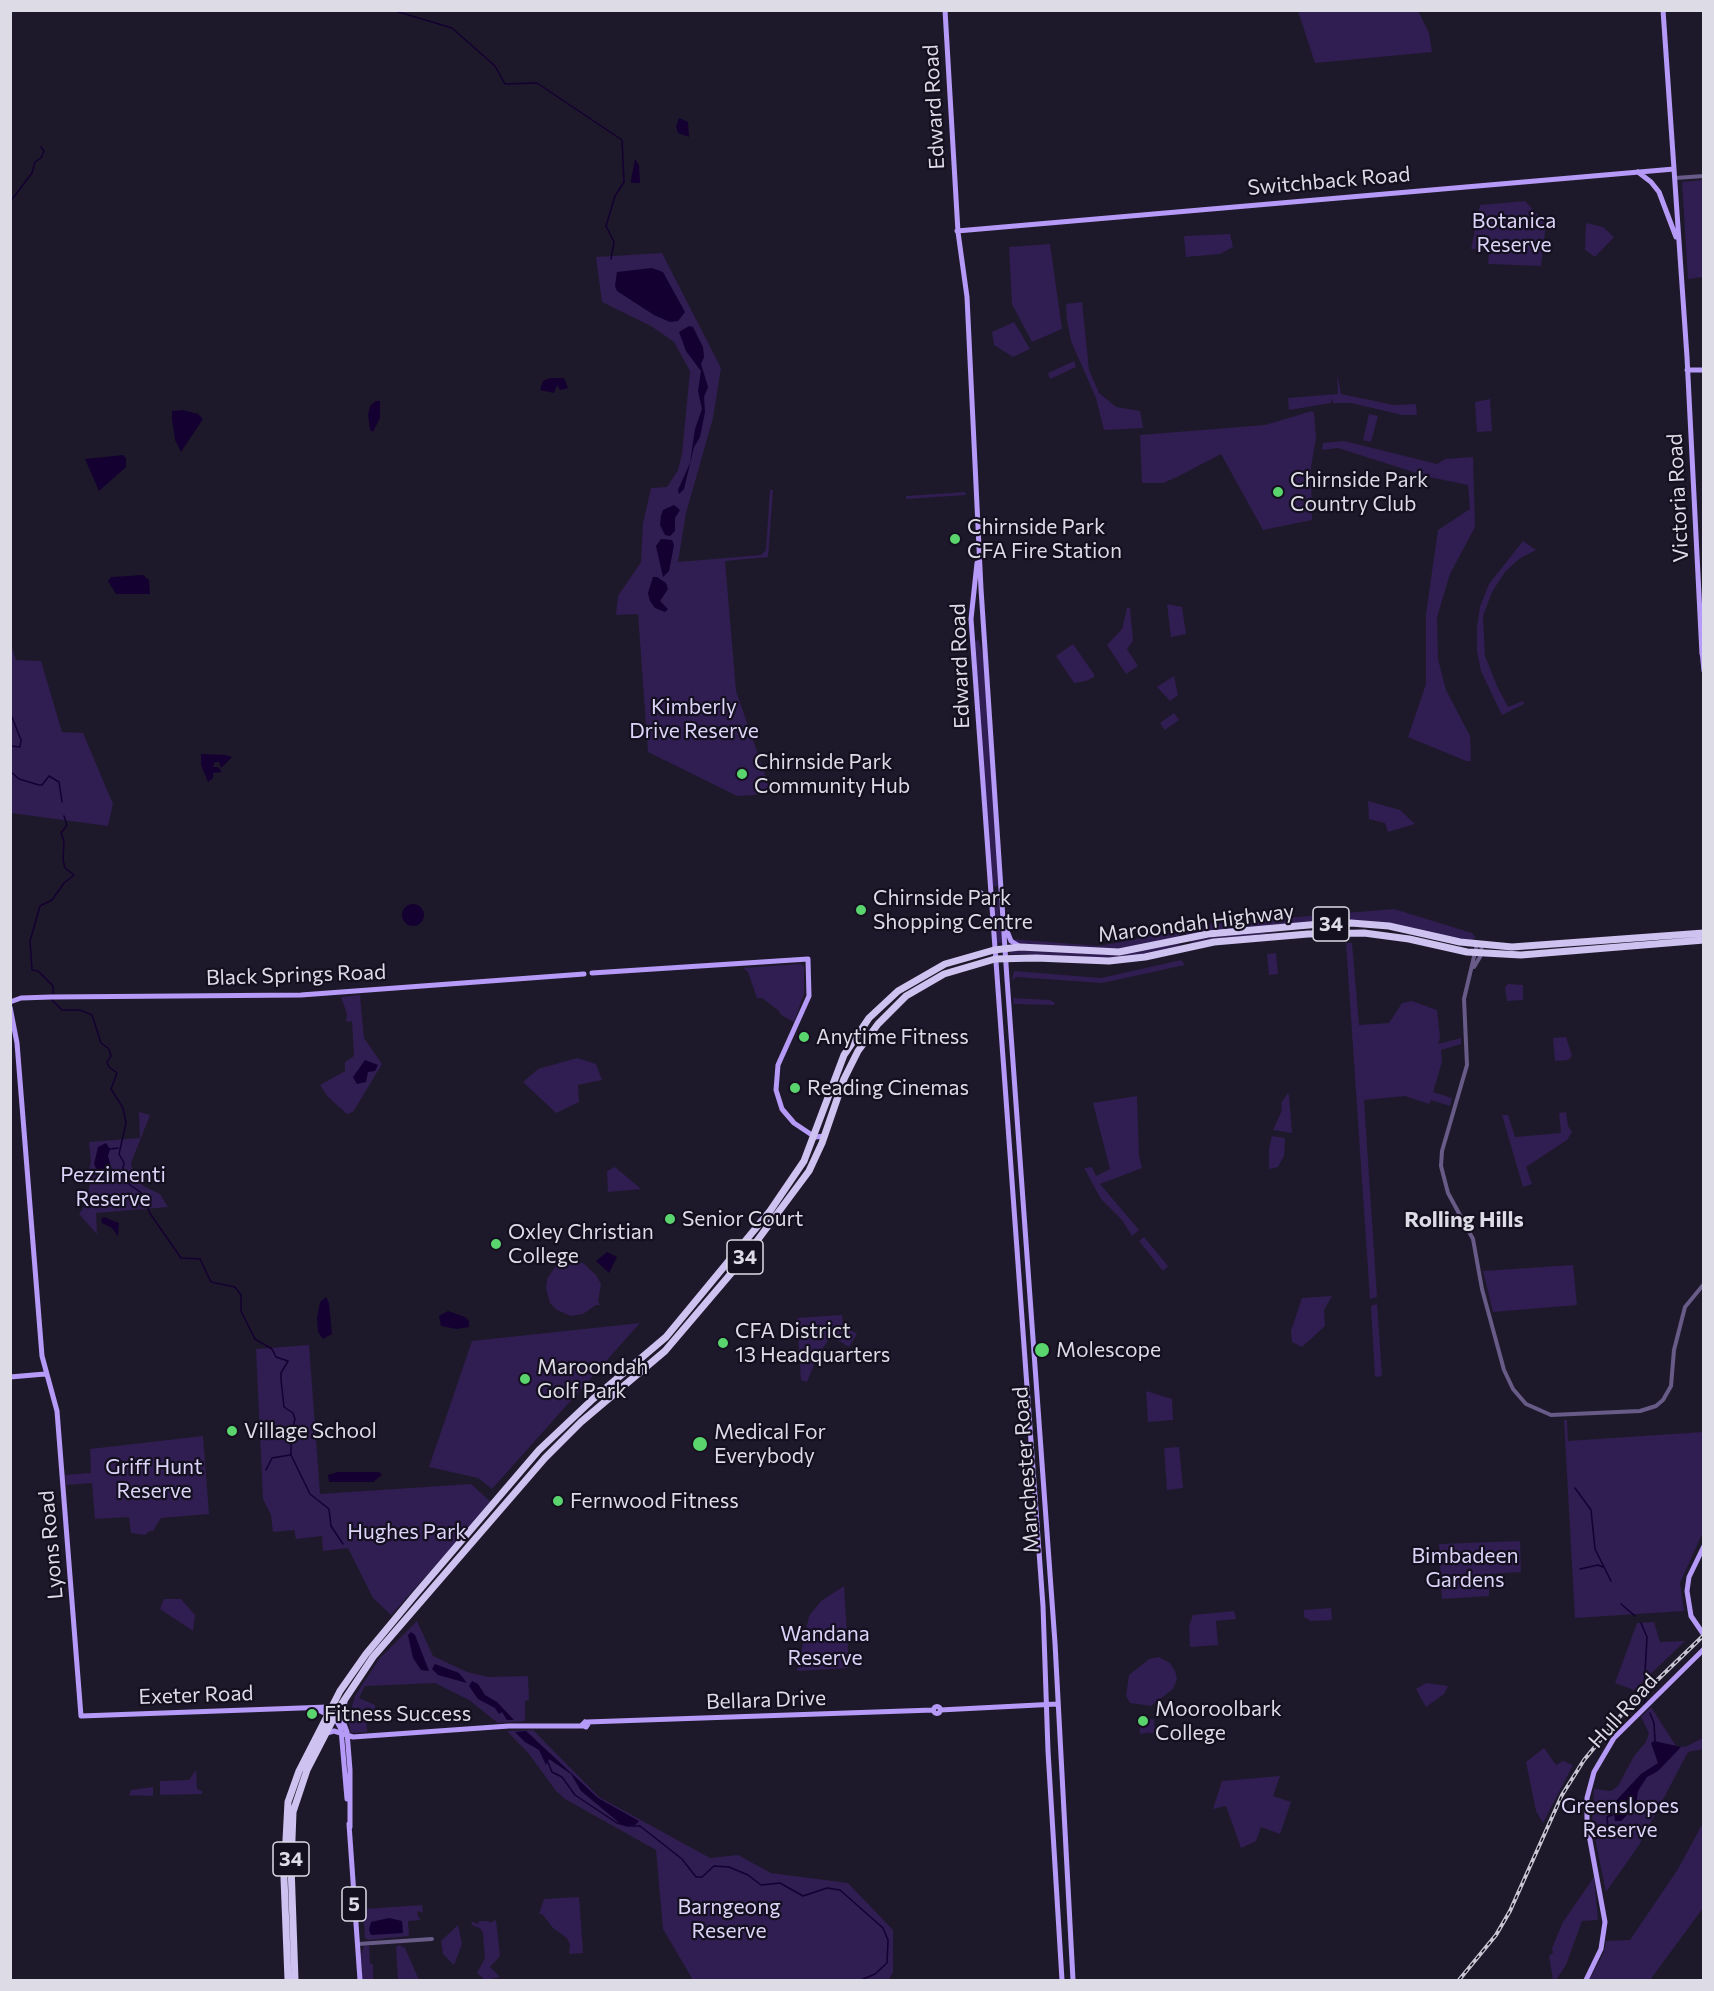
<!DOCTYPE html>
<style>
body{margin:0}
#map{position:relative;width:1714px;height:1991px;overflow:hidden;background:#1e192a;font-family:Commissioner,sans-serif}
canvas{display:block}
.frame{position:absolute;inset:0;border:12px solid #dddbe6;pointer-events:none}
</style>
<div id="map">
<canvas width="1714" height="1991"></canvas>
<div class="frame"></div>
</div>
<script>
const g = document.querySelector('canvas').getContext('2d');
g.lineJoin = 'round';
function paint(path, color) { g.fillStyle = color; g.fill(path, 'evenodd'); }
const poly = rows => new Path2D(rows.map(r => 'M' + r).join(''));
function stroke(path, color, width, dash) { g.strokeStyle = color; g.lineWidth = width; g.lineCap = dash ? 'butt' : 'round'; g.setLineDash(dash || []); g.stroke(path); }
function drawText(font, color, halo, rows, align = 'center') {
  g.font = font + ' Commissioner,sans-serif'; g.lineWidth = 4.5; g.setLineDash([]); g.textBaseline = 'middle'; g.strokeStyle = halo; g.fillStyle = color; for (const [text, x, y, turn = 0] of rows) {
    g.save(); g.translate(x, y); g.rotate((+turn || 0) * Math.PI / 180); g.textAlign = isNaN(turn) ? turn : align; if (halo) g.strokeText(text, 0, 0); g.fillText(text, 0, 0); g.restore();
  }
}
const green = poly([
 [1298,11,1418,11,1429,33,1432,52,1315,63],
 [1703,180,1703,277,1688,279,1682,182],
 [1525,201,1546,224,1541,266,1488,264,1489,251,1471,249,1480,205],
 [1586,223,1603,227,1614,237,1595,257,1585,250],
 [1230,234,1233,247,1220,254,1186,257,1184,236],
 [1050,244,1062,329,1032,342,1012,304,1009,247],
 [662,253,721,368,713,418,686,513,678,562,761,555,766,550,770,490,773,490,768,557,725,561,736,691,770,789,755,795,737,796,648,752,638,614,616,615,618,596,641,562,643,523,651,488,667,487,678,470,682,454,690,371,674,342,651,326,602,302,596,257],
 [1082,302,1089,370,1099,393,1116,407,1140,411,1143,428,1104,430,1096,398,1071,341,1067,320,1066,304],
 [1014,322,1030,349,1013,357,994,345,992,332],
 [1074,361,1076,367,1050,379,1048,373],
 [1337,373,1341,394,1394,405,1416,404,1417,415,1402,415,1351,403,1333,403,1332,398,1331,403,1289,410,1288,398,1338,394],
 [1490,399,1492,431,1477,432,1475,402],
 [1312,411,1314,413,1316,438,1311,467,1312,520,1263,530,1221,454,1177,477,1163,483,1142,483,1140,435,1265,425],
 [1369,414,1378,416,1371,442,1363,440],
 [1344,441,1437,464,1445,459,1473,457,1475,527,1450,574,1437,617,1438,659,1446,690,1470,736,1471,761,1466,761,1408,737,1426,684,1426,614,1438,530,1470,509,1468,485,1429,477,1338,448,1322,450,1323,443],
 [965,492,966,495,906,499,906,496],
 [1523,541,1536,550,1519,559,1505,572,1492,592,1483,616,1485,656,1497,686,1508,707,1523,701,1524,704,1502,715,1481,671,1477,652,1477,627,1480,607,1489,584],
 [1167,604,1182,607,1186,634,1171,637],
 [1127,608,1130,608,1133,641,1127,649,1138,666,1126,674,1107,645,1122,629],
 [979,640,984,660,998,886,992,887,975,641],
 [10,642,16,660,41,661,62,732,83,733,113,804,108,826,11,813],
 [1073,644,1094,674,1094,677,1086,681,1074,683,1056,656],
 [1174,676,1178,695,1170,701,1157,687],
 [1174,713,1179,720,1165,730,1160,723],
 [1368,801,1400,810,1415,824,1388,832,1385,823,1369,819],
 [998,895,1002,943,996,943,993,898],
 [1394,909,1472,933,1476,938,1468,940,1370,922,1188,935,1184,932,1186,928,1201,925],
 [1177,931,1181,934,1178,937,1118,950,1018,944,1011,939,1099,946],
 [1280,932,1191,943,1191,940,1238,934],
 [1346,943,1352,943,1359,1025,1389,1023,1402,1003,1412,1001,1437,1010,1440,1038,1438,1044,1461,1038,1461,1044,1441,1050,1442,1062,1433,1092,1452,1098,1450,1106,1431,1100,1429,1104,1405,1096,1364,1100,1377,1297,1370,1299],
 [1177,944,1181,945,1171,950,1120,958,1010,954,1010,951,1036,949,1118,954],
 [1276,953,1278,974,1269,975,1267,954],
 [1181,960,1185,965,1102,983,1016,977,1012,981,1014,971,1101,978],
 [801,964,804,967,804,994,794,1022,781,1015,779,1011,762,998,757,998,748,972,743,968],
 [1508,984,1523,985,1523,1000,1507,1001,1505,987],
 [360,995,364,1038,382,1064,353,1112,347,1114,328,1097,320,1085,345,1071,345,1062,354,1056,352,1021,346,1022,347,1014,341,997],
 [1013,998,1050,1000,1055,1003,1054,1005,1014,1004],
 [1566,1037,1572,1056,1568,1060,1555,1061,1553,1038],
 [577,1058,596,1064,602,1080,578,1085,579,1102,556,1113,523,1082,538,1069],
 [1288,1093,1289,1096,1292,1133,1273,1130,1282,1110,1281,1103],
 [1137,1096,1139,1156,1142,1168,1100,1184,1139,1230,1132,1236,1122,1220,1101,1199,1084,1168,1092,1167,1096,1176,1110,1169,1093,1103],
 [139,1112,150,1115,131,1163,135,1178,145,1187,160,1194,168,1207,96,1213,97,1234,79,1214,86,1204,90,1183,87,1174,91,1163,89,1142,140,1138],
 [1566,1112,1568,1126,1572,1132,1567,1140,1526,1167,1532,1184,1523,1187,1502,1115,1508,1115,1515,1137,1561,1133,1559,1113],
 [1272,1136,1285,1138,1284,1156,1278,1167,1269,1169,1269,1148],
 [615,1167,641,1189,608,1192,607,1171],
 [1144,1237,1168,1266,1163,1271,1139,1241],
 [566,1261,583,1263,596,1275,601,1284,598,1301,600,1305,596,1305,583,1314,571,1316,557,1310,550,1303,546,1288,547,1279,555,1267],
 [1573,1265,1577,1305,1493,1312,1483,1271],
 [1332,1296,1324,1310,1325,1326,1302,1347,1292,1342,1291,1331,1302,1298],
 [1377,1304,1382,1376,1375,1377,1371,1306],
 [842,1315,843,1325,857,1334,849,1347,831,1336,817,1357,807,1382,801,1380,797,1318],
 [640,1323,492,1489,478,1478,429,1467,472,1341],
 [309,1345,320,1494,471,1484,492,1503,391,1615,373,1598,348,1548,323,1551,322,1536,296,1539,294,1530,273,1532,271,1515,263,1499,256,1349],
 [1146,1391,1172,1399,1173,1420,1148,1422],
 [1564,1420,1567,1420,1568,1441,1703,1432,1703,1532,1680,1583,1684,1611,1575,1618],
 [203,1436,209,1514,161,1518,153,1531,150,1531,145,1535,131,1533,129,1517,95,1519,92,1483,66,1485,65,1475,91,1473,90,1449],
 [1179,1447,1183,1488,1167,1490,1164,1448],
 [1520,1541,1521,1572,1489,1574,1489,1596,1442,1599,1439,1544],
 [844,1586,849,1668,797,1671,809,1616,821,1601],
 [164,1599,181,1599,195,1615,193,1631,160,1609],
 [1331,1608,1332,1620,1311,1621,1304,1617,1304,1610],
 [1234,1611,1236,1619,1216,1621,1218,1645,1190,1647,1189,1626,1193,1615],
 [417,1621,433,1656,467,1672,488,1677,528,1676,529,1700,525,1701,525,1721,498,1723,469,1700,435,1683,365,1686,359,1698,375,1705,375,1710,366,1711,367,1732,351,1733,348,1720,355,1696,379,1659],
 [1654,1622,1660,1642,1685,1641,1634,1690,1615,1683,1637,1623],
 [1159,1657,1170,1663,1175,1671,1177,1679,1173,1689,1151,1706,1130,1703,1126,1696,1129,1675,1149,1659],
 [1426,1683,1448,1686,1444,1694,1426,1707,1416,1689],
 [1651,1707,1676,1746,1685,1747,1703,1738,1703,1749,1688,1752,1639,1845,1606,1892,1592,1824,1594,1789,1611,1791,1618,1786,1634,1756,1646,1742,1649,1733,1641,1717],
 [1154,1719,1155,1733,1148,1733,1147,1730,1147,1733,1140,1734,1139,1720,1147,1722,1147,1720],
 [533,1730,599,1797,710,1858,738,1855,771,1873,848,1883,893,1930,893,1972,889,1979,893,1980,693,1980,663,1929,656,1850,565,1799,556,1791,529,1754,507,1731],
 [1544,1748,1556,1765,1563,1761,1573,1765,1543,1823,1536,1811,1526,1762],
 [196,1770,197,1789,202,1791,202,1794,160,1795,160,1781,189,1780],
 [1280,1776,1273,1796,1291,1802,1280,1834,1261,1827,1256,1841,1241,1848,1226,1806,1213,1809,1222,1781],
 [153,1787,153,1796,129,1795,124,1808,131,1790],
 [1703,1823,1703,1908,1650,1980,1589,1980,1604,1952,1606,1941,1630,1940,1678,1869],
 [1594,1877,1598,1920,1582,1921,1566,1965,1556,1980,1553,1980,1549,1956,1553,1953,1552,1948,1563,1922],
 [579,1897,583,1953,569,1954,570,1945,567,1938,553,1928,542,1914,539,1914,544,1899],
 [422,1905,423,1913,419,1911,417,1913,420,1920,408,1921,409,1936,368,1940,365,1938,363,1909],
 [496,1920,500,1956,490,1967,500,1977,485,1980,477,1973,485,1958,483,1933,480,1928,473,1926,471,1921,478,1924,479,1921,489,1921,489,1923],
 [458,1925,462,1944,454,1965,443,1954,441,1941],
 [399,1945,405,1948,419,1980,398,1980,396,1947],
 [364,1946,369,1946,370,1963,373,1965,373,1980,362,1980,361,1955]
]);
const water = poly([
 [679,118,688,122,689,137,678,133,676,127],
 [635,159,639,165,640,183,631,183,631,180],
 [652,268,663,272,685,312,678,321,670,322,654,315,617,291,615,286,617,272],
 [689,326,693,327,703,347,704,357,701,364,708,387,704,397,705,412,700,437,694,447,684,489,679,494,678,490,690,463,695,429,702,409,698,391,701,371,686,351,679,332],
 [550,378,564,378,568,388,560,390,557,385,554,393,540,390,543,381],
 [376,401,380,401,380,418,373,432,370,430,368,415,370,406],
 [183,410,198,414,203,419,181,452,175,440,172,419,172,411],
 [123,455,126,458,126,467,99,491,85,459],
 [674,505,680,510,675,518,675,531,670,536,665,535,660,525,661,516,663,510],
 [661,539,672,540,674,545,669,571,663,577,656,546],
 [143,575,149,580,150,594,116,594,108,581,111,577],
 [653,577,657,577,666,583,668,589,660,601,668,609,665,612,655,608,650,601,648,593],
 [201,754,226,755,232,757,221,768,219,762,215,762,213,767,218,767,222,772,213,773,213,778,208,782,201,765],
 '402 915a11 11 0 1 1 22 0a11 11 0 1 1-22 0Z',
 [365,1060,378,1065,375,1071,368,1072,366,1082,357,1084,353,1077],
 [106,1143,110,1149,108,1156,112,1171,104,1174,97,1170,94,1164,98,1147],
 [104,1217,119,1223,118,1236,112,1228,102,1223,101,1219],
 [607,1252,617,1257,609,1273,596,1261],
 [326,1297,329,1303,332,1334,323,1339,318,1332,317,1318,320,1302],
 [448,1311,465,1317,469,1321,469,1327,456,1329,441,1326,439,1316],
 [338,1472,379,1472,382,1475,373,1482,329,1482,328,1475],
 [411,1632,415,1635,429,1671,421,1670,413,1658,408,1635],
 [435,1664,459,1673,467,1683,438,1675,432,1669],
 [472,1681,478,1684,485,1695,497,1702,514,1720,507,1720,502,1712,499,1714,495,1708,478,1699,469,1686],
 [526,1731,598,1798,639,1821,635,1825,622,1825,581,1791,571,1774,549,1759,546,1765,539,1750,525,1742,515,1732],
 [1654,1741,1681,1747,1658,1771,1647,1777,1638,1791,1636,1806,1621,1821,1615,1821,1613,1804,1641,1774,1658,1763,1651,1743],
 [389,1918,402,1921,403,1933,371,1935,369,1930,371,1922]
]);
const stream = poly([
 [392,10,452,28,495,66,505,84,537,83,622,140,624,182,615,196,606,226,614,242,611,259],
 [10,202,32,173,35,162,41,158,44,151,41,147],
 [10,712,21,740,20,747,10,746],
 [10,771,19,779,39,785,42,785,49,776,59,782,62,802],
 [53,994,53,986,38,971,32,970,30,941,40,906,52,900,64,883,74,875,65,868,63,860,64,841,61,833,67,825,64,816],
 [52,1000,62,1010,80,1010,92,1015,101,1043,109,1049,111,1056,107,1062,109,1067,117,1073,111,1089,123,1108,126,1123,119,1154,124,1163,122,1173,130,1185,146,1196,149,1212,181,1258,200,1259,211,1282,235,1287,241,1295,241,1311,255,1339,272,1349,276,1357,288,1361,281,1373,281,1380,284,1407,293,1413,295,1419,291,1434,291,1455,310,1494,329,1509,331,1526,343,1544],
 [110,1149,118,1148],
 [266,1470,272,1458,290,1455],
 [1575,1488,1591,1510,1595,1549,1611,1581],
 [1580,1569,1598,1565,1603,1567],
 [1621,1604,1635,1616],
 [1641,1623,1647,1637,1644,1690],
 [1644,1703,1647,1695],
 [1650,1713,1654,1723,1655,1741],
 [547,1760,552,1772,562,1777,575,1795,617,1823,628,1826,640,1826,682,1859,696,1877,702,1877,714,1866,729,1867,748,1875,761,1885,780,1883,803,1896,827,1888,840,1890,883,1928,888,1940,887,1963,875,1974,861,1980],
 [1608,1829,1607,1817,1614,1814]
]);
const minor = poly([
 [1675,178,1704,176],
 [1477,944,1464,999,1467,1065,1442,1151,1441,1166,1448,1193,1473,1239,1482,1289,1504,1370,1513,1389,1526,1404,1551,1415,1640,1411,1656,1406,1663,1400,1671,1386,1674,1350,1685,1307,1704,1284],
 [1474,967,1480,957,1482,945],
 [358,1944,432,1939]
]);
const major = poly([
 [945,10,958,232,967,297,981,589,1007,979,1055,1643,1073,1980],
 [1663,10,1687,357,1702,654],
 [1638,172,1651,182,1659,192,1676,237],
 [957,231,1674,169],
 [1687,370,1704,370],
 [977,563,971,619,1043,1606,1048,1751,1062,1980],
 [1702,650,1704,671],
 [981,893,987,897,989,903],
 [1007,931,1011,941,1019,946],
 [592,973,808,959,809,996,778,1065,776,1090,782,1109,794,1123,815,1137,825,1136],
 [10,1002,21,998,51,997,301,995,584,974],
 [10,1007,17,1043,42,1356,57,1411,81,1716,328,1707,341,1716,347,1732,350,1770,350,1827],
 [10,1377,45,1374],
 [1704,1546,1689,1577,1687,1591,1691,1616,1704,1635],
 '933.5 1710a3.5 3.5 0 1 1 7 0a3.5 3.5 0 1 1-7 0Z',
 [316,1709,335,1718,341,1729,347,1799],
 [940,1710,1057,1704],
 [344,1719,345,1699],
 [585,1722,588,1724,586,1727,582,1725,585,1722],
 [587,1722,933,1710],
 [327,1733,334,1731,353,1737,509,1726,583,1726],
 [349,1824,360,1980],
 [1586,1980,1601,1949,1605,1922,1587,1824,1587,1798,1594,1772,1614,1738,1704,1649]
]);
const highway = poly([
 [288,1980,284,1878,288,1802,299,1771,340,1691,366,1654,415,1595,539,1450,593,1399,666,1337,770,1211,804,1161,844,1055,869,1018,898,991,945,964,994,950,1020,947,1119,952,1208,934,1320,924,1351,923,1389,926,1460,942,1512,947,1704,933],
 [295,1980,291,1865,293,1812,307,1770,339,1708,373,1657,545,1458,581,1422,665,1351,745,1257,809,1171,822,1143,844,1079,858,1051,878,1024,906,996,944,974,995,959,1036,958,1109,961,1145,957,1214,942,1308,934,1364,933,1409,939,1467,952,1521,955,1704,940]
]);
const rail = poly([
 [1459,1980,1496,1935,1510,1911,1562,1795,1584,1760,1622,1714,1704,1635]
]);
const markers = [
 [1278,492,6,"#5ad56e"],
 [955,539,6,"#5ad56e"],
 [742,774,6,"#5ad56e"],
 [861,910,6,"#5ad56e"],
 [804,1037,6,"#5ad56e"],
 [795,1088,6,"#5ad56e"],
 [670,1219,6,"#5ad56e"],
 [496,1244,6,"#5ad56e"],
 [723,1343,6,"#5ad56e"],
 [1042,1350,8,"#5ad56e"],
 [525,1379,6,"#5ad56e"],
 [232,1431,6,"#5ad56e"],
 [700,1444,8,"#5ad56e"],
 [558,1501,6,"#5ad56e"],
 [312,1714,6,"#5ad56e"],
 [1143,1721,6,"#5ad56e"]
];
const shields = [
 [1331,924,36],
 [745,1257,36],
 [291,1859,36],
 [354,1904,24]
];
const shieldNames = [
 ["34",1331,924],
 ["34",745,1257],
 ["34",291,1859],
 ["5",354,1904]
];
const streetNames = [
 ["Edward Road",934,107,-93],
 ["Switchback Road",1329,181,-5],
 ["Victoria Road",1678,498,-93],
 ["Edward Road",960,666,-92],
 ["Maroondah Highway",1196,923,-7],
 ["Black Springs Road",296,975,-2],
 ["Manchester Road",1026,1470,-94],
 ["Lyons Road",51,1545,-95],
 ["Exeter Road",196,1695,-2],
 ["Bellara Drive",766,1700,-2],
 ["Hull Road",1623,1711,-48]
];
const parkNames = [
 ["Botanica",1514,221],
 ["Reserve",1514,245],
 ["Kimberly",694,707],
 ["Drive Reserve",694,731],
 ["Pezzimenti",113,1175],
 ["Reserve",113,1199],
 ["Griff Hunt",154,1467],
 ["Reserve",154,1491],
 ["Hughes Park",407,1532],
 ["Bimbadeen",1465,1556],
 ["Gardens",1465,1580],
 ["Wandana",825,1634],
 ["Reserve",825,1658],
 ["Greenslopes",1620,1806],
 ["Reserve",1620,1830],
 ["Barngeong",729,1907],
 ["Reserve",729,1931]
];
const poiNames = [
 ["Chirnside Park",1290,480],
 ["Country Club",1290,504],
 ["Chirnside Park",967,527],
 ["CFA Fire Station",967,551],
 ["Chirnside Park",754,762],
 ["Community Hub",754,786],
 ["Chirnside Park",873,898],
 ["Shopping Centre",873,922],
 ["Anytime Fitness",816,1037],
 ["Reading Cinemas",807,1088],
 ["Senior Court",682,1219],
 ["Oxley Christian",508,1232],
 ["College",508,1256],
 ["CFA District",735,1331],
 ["13 Headquarters",735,1355],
 ["Molescope",1056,1350],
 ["Maroondah",537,1367],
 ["Golf Park",537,1391],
 ["Village School",244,1431],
 ["Medical For",714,1432],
 ["Everybody",714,1456],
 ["Fernwood Fitness",570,1501],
 ["Mooroolbark",1155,1709],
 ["College",1155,1733],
 ["Fitness Success",324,1714]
];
const neighbourhoodNames = [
 ["Rolling Hills",1464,1220]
];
paint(green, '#301d51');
paint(water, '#140031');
stroke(stream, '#140031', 1.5);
stroke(minor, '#685b88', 4);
stroke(major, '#b69af8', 5);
stroke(highway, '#cec2f0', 7);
stroke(rail, '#c8c6d2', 4);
stroke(rail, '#151020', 1.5, [4.5]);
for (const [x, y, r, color] of markers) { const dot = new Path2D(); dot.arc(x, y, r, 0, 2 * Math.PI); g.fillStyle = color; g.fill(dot); stroke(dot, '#151020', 2); }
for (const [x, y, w] of shields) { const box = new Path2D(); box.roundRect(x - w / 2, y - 17, w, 34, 4.5); g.fillStyle = '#151020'; g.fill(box); stroke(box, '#dddbe6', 1.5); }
drawText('bold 20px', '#dddbe6', null, shieldNames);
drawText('21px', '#dddbe6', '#151020', streetNames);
drawText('21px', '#dcd3f8', '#151020', parkNames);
drawText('21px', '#dddbe6', '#151020', poiNames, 'left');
drawText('bold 22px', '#dddbe6', '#151020', neighbourhoodNames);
</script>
